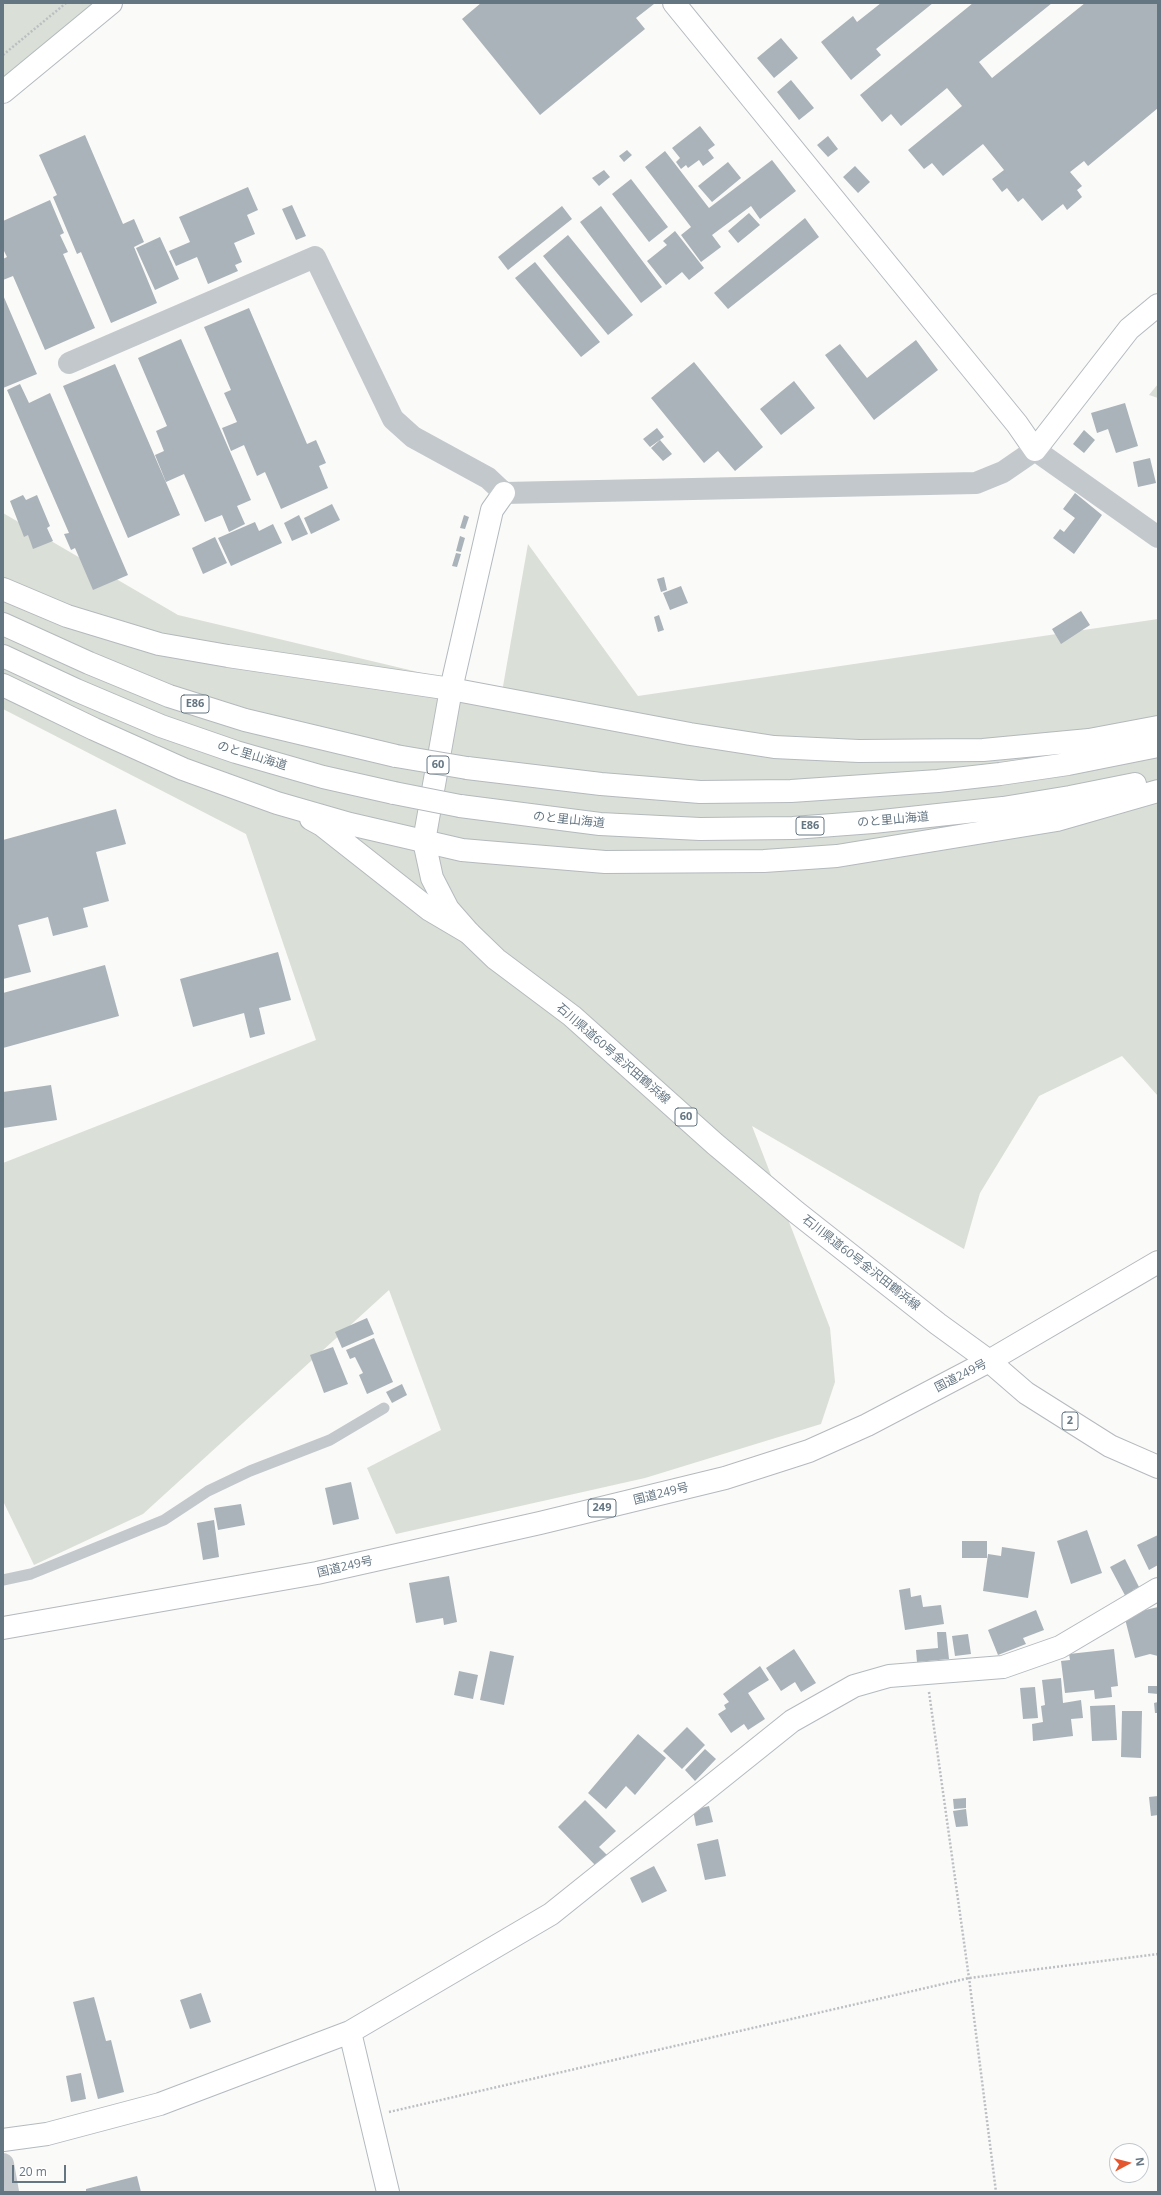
<!DOCTYPE html>
<meta charset="utf-8">
<style>
body{margin:0}
#map{position:relative;width:1161px;height:2195px;overflow:hidden;background:#fafaf8;font-family:"Open Sans",sans-serif}
canvas{display:block}
.frame{position:absolute;inset:0;border:4px solid #657683;pointer-events:none}
.north{position:absolute;left:1109px;top:2143px;width:40px;height:40px;box-sizing:border-box;background:#fff;border:1px solid #c1c8cd;border-radius:50%;rotate:83deg;font-size:11px;font-weight:700;line-height:16px;text-align:center;color:#657683}
.north::after{content:'';display:block;margin:auto;width:14px;height:18px;background:#e4572e;clip-path:polygon(50% 0,100% 100%,50% 72%,0 100%)}
.scale{position:absolute;left:12px;top:2165px;width:54px;height:18px;box-sizing:border-box;border:2px solid #657683;border-top:0;padding-left:5px;font-size:12px;line-height:14px;white-space:nowrap;color:#657683;-webkit-text-stroke:3px #fff;paint-order:stroke}
</style>
<div id="map">
<canvas width="1161" height="2195"></canvas>
<div class="frame"></div>
<div class="north">N</div>
<div class="scale">20 m</div>
</div>
<script>
const g = document.querySelector('canvas').getContext('2d');
g.lineJoin = 'round';
function paint(path, color) { g.fillStyle = color; g.fill(path, 'evenodd'); }
const poly = rows => new Path2D(rows.map(r => 'M' + r).join(''));
function stroke(path, color, width, dash) { g.strokeStyle = color; g.lineWidth = width; g.lineCap = dash ? 'butt' : 'round'; g.setLineDash(dash || []); g.stroke(path); }
function drawText(font, color, halo, rows, align = 'center') {
  g.font = font + ' "Open Sans","Noto Sans JP",sans-serif'; g.lineWidth = 4; g.setLineDash([]); g.textBaseline = 'middle'; g.strokeStyle = halo; g.fillStyle = color; for (const [text, x, y, turn = 0] of rows) {
    g.save(); g.translate(x, y); g.rotate((+turn || 0) * Math.PI / 180); g.textAlign = isNaN(turn) ? turn : align; if (halo) g.strokeText(text, 0, 0); g.fillText(text, 0, 0); g.restore();
  }
}
const green = poly([
 [3,3,103,3,3,97],
 [1158,384,1158,398,1149,395],
 [3,513,178,615,502,692,528,544,638,696,1158,619,1158,1096,1122,1056,1039,1096,980,1193,964,1249,752,1126,830,1328,835,1382,821,1424,645,1478,396,1534,367,1468,441,1430,389,1290,143,1514,34,1565,3,1501,3,1163,316,1040,246,834,3,709]
]);
const building = poly([
 [481,3,653,3,654,4,636,18,645,29,540,115,462,19],
 [881,3,933,3,876,49,881,55,851,80,821,42,853,16,857,22],
 [973,3,1052,3,979,62,992,78,1085,3,1158,3,1158,108,1088,166,1084,161,1070,172,1082,186,1077,190,1082,197,1067,210,1063,204,1042,221,1023,198,1018,202,1007,188,1002,192,992,179,1004,170,983,144,943,176,932,163,924,169,908,150,962,106,947,88,901,126,891,114,882,122,860,95],
 [781,38,798,58,774,78,757,58],
 [791,80,814,108,799,120,777,92],
 [700,126,715,145,708,150,714,158,703,166,699,160,688,168,686,165,681,169,676,162,680,158,672,148],
 [85,135,123,224,134,219,144,242,134,247,157,303,111,323,81,252,77,254,53,197,57,195,39,155],
 [828,136,838,149,828,157,817,145],
 [627,150,632,155,624,162,619,156],
 [665,151,709,208,772,160,796,191,760,219,751,206,712,235,721,247,701,262,681,235,691,227,645,167],
 [728,162,741,178,712,202,698,186],
 [855,166,870,182,858,193,843,177],
 [604,170,610,177,599,186,592,178],
 [631,179,668,227,649,242,612,194],
 [248,187,258,210,247,215,255,234,234,243,242,262,235,265,238,271,208,284,197,257,176,266,169,251,190,242,179,217],
 [50,200,64,233,60,235,68,252,63,254,95,328,45,350,13,276,3,280,3,259,7,257,3,249,3,221],
 [292,205,306,236,296,240,282,209],
 [562,206,572,219,508,270,498,257],
 [601,206,662,287,641,303,580,222],
 [749,213,760,225,738,243,728,231],
 [805,218,819,237,728,309,714,293],
 [675,231,704,268,689,280,682,272,666,285,647,261,667,245,663,241],
 [568,235,633,315,608,335,543,256],
 [160,237,179,279,155,290,136,248],
 [535,262,600,342,581,357,515,278],
 [3,295,37,374,3,388],
 [249,308,307,444,316,440,326,463,319,466,328,488,281,509,265,472,257,476,244,445,231,451,222,428,237,422,224,393,231,390,204,327],
 [181,339,251,500,237,506,245,524,229,532,222,515,205,522,184,474,166,482,155,455,164,451,156,431,167,426,138,358],
 [916,340,938,370,874,420,825,355,840,344,867,378],
 [694,362,763,447,735,471,718,451,704,463,651,398],
 [115,364,180,515,128,538,63,386],
 [794,381,815,408,781,435,760,409],
 [20,384,29,403,50,393,128,575,93,590,75,548,71,550,64,534,69,533,7,390],
 [1125,403,1138,446,1116,453,1108,429,1097,433,1091,413],
 [657,428,664,437,650,447,643,439],
 [1084,430,1095,440,1084,453,1073,444],
 [660,440,672,454,663,461,651,448],
 [1150,458,1156,483,1138,487,1133,462],
 [1075,493,1102,515,1074,554,1053,538,1060,529,1064,532,1075,518,1063,509],
 [23,495,26,500,37,495,50,526,47,528,53,541,33,549,28,535,24,537,10,501],
 [332,504,340,520,311,534,304,518],
 [299,515,308,534,292,541,284,523],
 [464,515,469,517,465,529,460,528],
 [255,522,259,531,273,524,282,543,231,566,218,538],
 [460,536,465,538,461,552,456,551],
 [215,537,227,563,203,574,192,548],
 [456,553,461,554,457,567,452,566],
 [664,577,667,590,661,592,657,579],
 [681,586,688,603,670,610,663,593],
 [1081,611,1090,625,1061,644,1052,629],
 [659,615,664,630,658,632,654,617],
 [116,809,126,844,96,852,109,901,83,908,88,927,53,936,48,917,18,925,31,972,3,979,3,840],
 [278,952,291,1000,259,1008,265,1034,250,1038,244,1013,193,1027,180,979],
 [105,965,119,1016,3,1048,3,993],
 [51,1085,57,1120,3,1128,3,1092],
 [367,1318,374,1334,342,1348,335,1332],
 [374,1338,393,1382,367,1394,359,1375,363,1373,355,1357,350,1359,346,1350],
 [333,1347,348,1384,324,1393,310,1355],
 [402,1384,407,1395,392,1403,386,1392],
 [351,1482,359,1519,333,1525,325,1488],
 [241,1504,245,1525,218,1530,214,1508],
 [214,1520,219,1557,203,1560,197,1523],
 [1087,1530,1102,1573,1071,1584,1057,1541],
 [1158,1535,1158,1565,1149,1570,1137,1545],
 [962,1541,987,1541,987,1558,962,1558],
 [1002,1547,1035,1552,1028,1598,983,1591,988,1554,1001,1556],
 [1125,1559,1139,1587,1133,1590,1136,1596,1128,1601,1110,1567],
 [449,1576,457,1622,444,1625,443,1618,416,1623,409,1583],
 [910,1588,911,1597,921,1595,923,1607,941,1605,944,1624,905,1630,899,1590],
 [1158,1607,1158,1656,1150,1654,1135,1658,1124,1615],
 [1036,1610,1044,1630,1023,1638,1026,1644,998,1655,988,1630],
 [937,1632,946,1632,949,1659,917,1662,916,1650,938,1648],
 [968,1634,971,1654,955,1656,952,1636],
 [794,1649,816,1683,801,1692,795,1682,781,1691,766,1668],
 [1114,1649,1118,1686,1111,1687,1112,1697,1095,1699,1094,1690,1065,1693,1061,1661,1070,1660,1069,1654],
 [490,1651,514,1656,504,1705,480,1700],
 [760,1666,769,1680,748,1693,765,1719,748,1730,744,1724,731,1733,718,1714,726,1709,724,1705,729,1702,723,1694],
 [459,1671,478,1675,473,1699,454,1695],
 [1061,1678,1063,1703,1081,1700,1083,1718,1071,1719,1073,1736,1033,1741,1032,1724,1043,1722,1041,1706,1045,1705,1042,1680],
 [1148,1686,1158,1686,1158,1694,1148,1693],
 [1035,1687,1038,1718,1023,1719,1020,1688],
 [1158,1702,1158,1713,1155,1713,1154,1703],
 [1115,1705,1117,1740,1092,1741,1090,1706],
 [1122,1711,1142,1711,1141,1758,1121,1757],
 [687,1727,705,1745,682,1769,663,1751],
 [638,1734,666,1758,635,1795,626,1786,606,1809,588,1793],
 [705,1749,716,1759,695,1781,685,1770],
 [1158,1796,1158,1815,1151,1816,1149,1797],
 [966,1798,966,1808,954,1809,953,1799],
 [585,1800,616,1831,599,1847,607,1855,596,1866,558,1827],
 [709,1806,713,1822,696,1826,693,1810],
 [966,1809,968,1826,956,1827,953,1811],
 [718,1839,726,1876,705,1880,697,1844],
 [654,1866,667,1891,642,1903,630,1878],
 [201,1993,211,2022,190,2029,180,2000],
 [94,1997,106,2041,111,2040,124,2092,98,2099,73,2002],
 [81,2073,86,2099,71,2102,66,2076],
 [137,2176,141,2192,86,2192,86,2189]
]);
const path = poly([
 [3,55,66,3],
 [929,1692,969,1978,996,2192],
 [389,2112,969,1978,1158,1954]
]);
const lane = poly([
 [3,1580,31,1574,164,1520,208,1491,250,1471,330,1440,384,1408]
]);
const street = poly([
 [69,363,315,257,393,419,413,437,488,478,504,493,976,483,1003,472,1035,450,1158,537],
 [3,2164,8,2192]
]);
const secondary = poly([
 [674,3,1017,424,1035,450,1129,329,1158,305],
 [3,92,111,3],
 [451,689,492,510,504,493],
 [350,2032,388,2192],
 [3,2140,47,2134,160,2104,350,2032,551,1914,792,1721,854,1686,889,1676,1003,1667,1060,1647,1158,1589]
]);
const primary = poly([
 [451,689,424,841,432,878,448,909,469,933,496,959,572,1016,715,1144,796,1212,938,1324,989,1361,1026,1393,1110,1446,1158,1467]
]);
const highway = poly([
 [3,589,67,616,159,644,228,656,451,689,690,734,774,747,859,751,983,750,1089,740,1158,727],
 [3,624,89,663,169,696,245,720,396,756],
 [3,656,76,690,161,726,236,752,323,777,394,793],
 [3,685,94,729,183,769,277,803,350,824,462,850,485,852,605,862,764,861,837,856,1057,820,1158,791],
 [467,768,601,784,700,792,791,791,938,781,1000,774,1068,764,1158,746],
 [460,806,600,824,700,829,793,828,873,822,1003,808,1070,797,1135,784],
 [311,819,322,825,430,910,469,933],
 [3,1628,317,1573,540,1523,725,1478,809,1451,867,1425,989,1361,1158,1262]
]);
const highwayBridge = poly([
 [396,756,467,768],
 [394,793,460,806]
]);
const shields = [
 [195,704,28],
 [438,765,22],
 [810,826,28],
 [686,1117,22],
 [1070,1421,16],
 [602,1508,28]
];
const shieldNames = [
 ["E86",195,704],
 ["60",438,765],
 ["E86",810,826],
 ["60",686,1117],
 ["2",1070,1421],
 ["249",602,1508]
];
const streetNames = [
 ["のと里山海道",252,756,17],
 ["のと里山海道",569,820,6],
 ["のと里山海道",893,820,-5],
 ["石川県道60号金沢田鶴浜線",613,1054,41],
 ["石川県道60号金沢田鶴浜線",861,1263,38],
 ["国道249号",961,1376,-27],
 ["国道249号",661,1494,-14],
 ["国道249号",345,1567,-13]
];
paint(green, '#dadfd7');
paint(building, '#aab3b9');
stroke(secondary, '#b3babf', 24);
stroke(primary, '#b5babe', 24);
stroke(highway, '#b4b9bd', 24);
stroke(path, '#bbbfc2', 2.5, [2, 2]);
stroke(lane, '#c3c8cc', 11);
stroke(street, '#c3c8cc', 22);
stroke(secondary, '#fff', 22);
stroke(primary, '#fff', 22);
stroke(highway, '#fff', 22);
stroke(highwayBridge, '#b4b9bd', 24, []);
stroke(highwayBridge, '#fff', 22);
for (const [x, y, w] of shields) { const box = new Path2D(); box.roundRect(x - w / 2, y - 9, w, 18, 3); g.fillStyle = '#fff'; g.fill(box); stroke(box, '#657683', 1); }
drawText('bold 11px', '#657683', null, shieldNames);
drawText('12px', '#657683', '#fff', streetNames);
</script>
